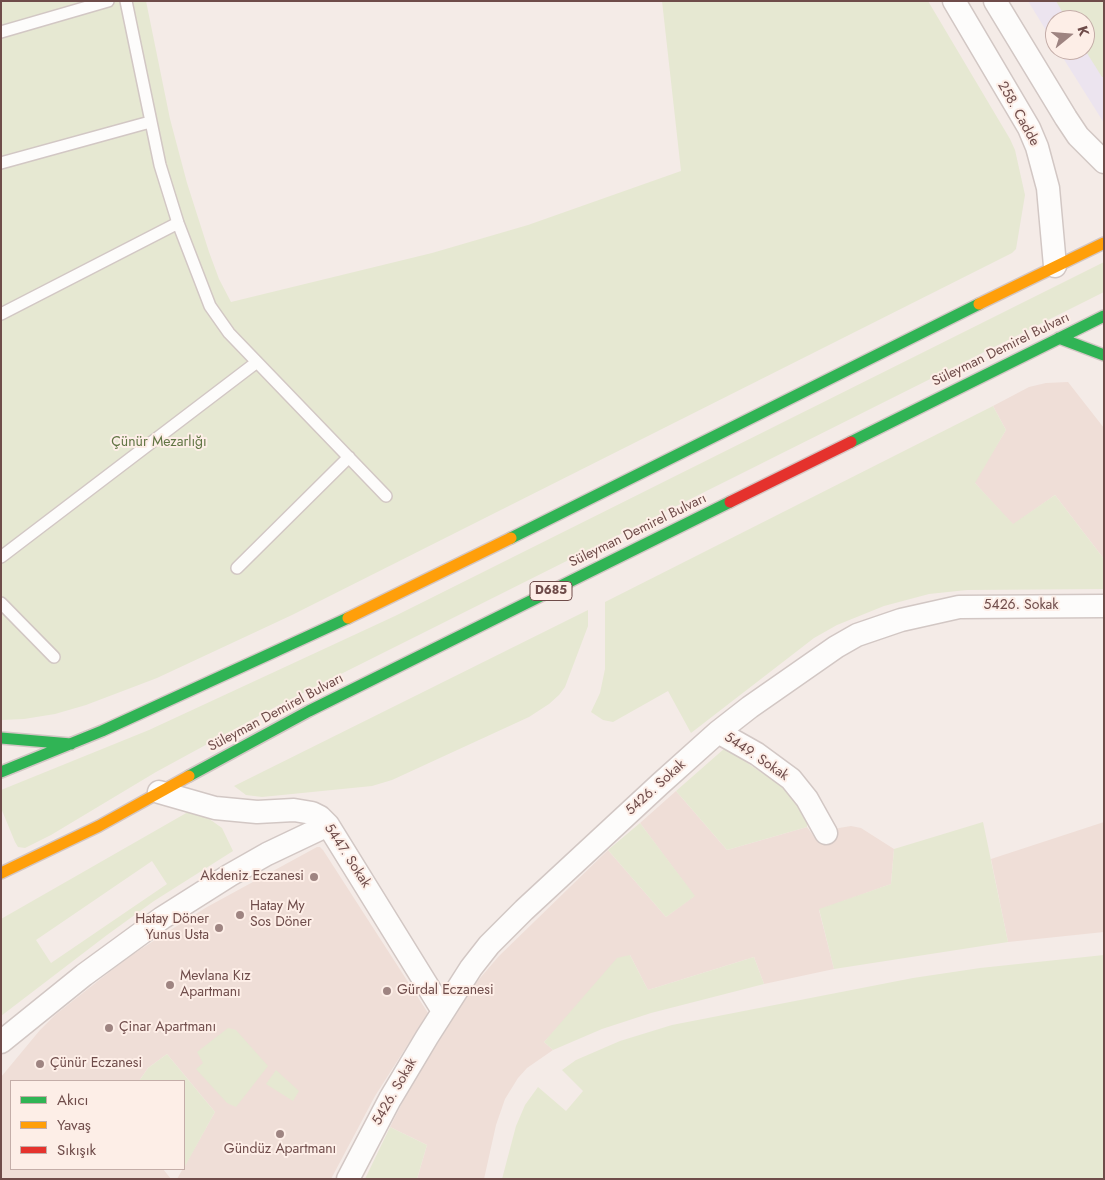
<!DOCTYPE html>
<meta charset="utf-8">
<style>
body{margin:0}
#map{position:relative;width:1105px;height:1180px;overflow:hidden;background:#f4ebe7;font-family:Jost,sans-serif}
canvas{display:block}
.frame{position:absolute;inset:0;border:2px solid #6f4c4a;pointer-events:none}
.legend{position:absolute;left:10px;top:1080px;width:175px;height:90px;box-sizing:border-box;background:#fdeee7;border:1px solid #c4ada8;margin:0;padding:6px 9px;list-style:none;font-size:15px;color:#6f4c4a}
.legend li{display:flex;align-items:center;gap:10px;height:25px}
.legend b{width:25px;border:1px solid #c4ada8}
.north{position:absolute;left:1045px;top:10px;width:50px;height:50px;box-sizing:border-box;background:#fdeee7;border:1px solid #c4ada8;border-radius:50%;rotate:73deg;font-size:14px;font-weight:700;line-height:20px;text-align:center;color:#6f4c4a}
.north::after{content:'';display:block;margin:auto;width:18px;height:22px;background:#9e8481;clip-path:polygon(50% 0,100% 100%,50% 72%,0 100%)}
</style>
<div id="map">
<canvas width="1105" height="1180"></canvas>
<div class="frame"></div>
<ul class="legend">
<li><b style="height:6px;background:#30b455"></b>Akıcı</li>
<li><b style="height:6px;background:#ff9f0a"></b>Yavaş</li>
<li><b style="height:6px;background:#e5322d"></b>Sıkışık</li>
</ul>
<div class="north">K</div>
</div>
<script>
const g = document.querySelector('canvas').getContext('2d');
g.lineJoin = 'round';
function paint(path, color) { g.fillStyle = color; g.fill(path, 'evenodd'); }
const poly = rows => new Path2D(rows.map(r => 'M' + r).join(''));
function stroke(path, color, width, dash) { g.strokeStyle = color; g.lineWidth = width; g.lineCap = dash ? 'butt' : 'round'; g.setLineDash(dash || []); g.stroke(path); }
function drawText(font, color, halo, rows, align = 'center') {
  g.font = font + ' Jost,sans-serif'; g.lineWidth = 4; g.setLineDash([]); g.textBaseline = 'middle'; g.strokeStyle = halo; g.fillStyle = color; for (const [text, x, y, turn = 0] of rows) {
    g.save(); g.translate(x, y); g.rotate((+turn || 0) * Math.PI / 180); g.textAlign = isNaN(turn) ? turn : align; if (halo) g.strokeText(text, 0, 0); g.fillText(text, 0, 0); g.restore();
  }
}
const residential = poly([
 [1068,382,1104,428,1104,559,1055,495,1013,525,974,482,1006,430,993,406,1029,387,1046,383],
 [676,791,727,850,807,827,815,838,839,828,851,826,861,828,894,849,891,884,819,910,834,969,764,984,754,957,648,990,630,955,544,1042,553,1050,527,1068,518,1078,505,1099,496,1125,484,1179,417,1179,427,1145,390,1127,409,1089,474,985,499,956,608,850,666,917,694,896,640,823],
 [1104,822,1104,932,1008,942,991,859],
 [317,847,320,847,323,850,428,1013,375,1096,331,1179,177,1179,215,1112,167,1054,148,1068,139,1081,11,1081,11,1169,163,1169,171,1179,1,1179,1,1077,40,1030,55,1015,127,958,169,931,207,907]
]);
const education = poly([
 [1028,1,1104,1,1104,123,1058,50,1085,50,1085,20,1055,20,1055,45]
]);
const green = poly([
 [1,1,146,1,170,119,187,183,209,252,219,279,231,302,432,253,528,225,681,171,662,1,928,1,1010,139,1015,150,1025,195,1016,249,1012,253,292,615,157,678,86,705,55,714,24,719,1,720],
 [1056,1,1104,1,1104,77,1102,77,1085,50,1085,20,1067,20],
 [1104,262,1104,292,279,705,156,772,51,835,25,848,18,847,15,842,1,808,1,790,149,730,395,616],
 [993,406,1006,430,975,483,1013,524,1055,495,1104,559,1104,589,967,590,929,594,884,606,837,625,814,638,691,733,668,691,613,722,603,720,591,712,600,693,605,669,605,602],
 [588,610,588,626,565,687,559,695,549,704,529,717,392,780,372,786,262,797,246,795,234,786],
 [725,748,783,787,795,797,807,819,807,827,727,850,676,791],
 [188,812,208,818,222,828,233,851,154,901,107,935,1,1016,1,919],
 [152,861,167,884,51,963,36,940],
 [983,822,1008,942,834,969,819,909,891,884,894,849],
 [640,823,695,896,666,917,608,850],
 [630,955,648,990,754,957,764,984,651,1013,602,1029,553,1050,544,1042,617,958],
 [1104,955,1104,1179,502,1179,516,1126,525,1105,538,1087,566,1111,583,1091,562,1070,576,1060,620,1041,672,1025,913,978,980,968],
 [228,1028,236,1030,268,1066,236,1107,227,1103,196,1069,203,1063,197,1052],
 [167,1054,215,1112,184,1168,184,1081,139,1081,148,1068],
 [276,1070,299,1091,293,1101,266,1084],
 [390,1127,427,1145,417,1179,365,1179]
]);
const lane = poly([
 [126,1,160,165,178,223,210,306,229,333,386,496],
 [1,32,108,1],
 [1,163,150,122],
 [1,314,178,223],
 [1,557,257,362],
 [237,568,349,457],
 [1,603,54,657]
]);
const street = poly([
 [954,1,1029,128,1037,147,1048,188,1055,266],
 [995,1,1066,118,1078,136,1104,162],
 [718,732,757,754,791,779,807,799,826,833],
 [159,792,215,808,257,812,294,810,312,813,320,817,328,825,443,1011],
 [1,1042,84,975,162,918,230,875,267,854,328,825],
 [348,1179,390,1099,427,1037,471,968,489,945,524,910,660,784,718,732,750,707,836,647,857,635,901,620,959,607,1104,606]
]);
const fast = poly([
 [1059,338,1104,355],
 [851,442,1104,316],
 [511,538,979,304],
 [1,738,71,744],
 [1,772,102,731,348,618],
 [189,776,309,711,730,502]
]);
const slow = poly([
 [979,304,1104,243],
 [348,618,511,538],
 [1,873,99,826,189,776]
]);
const jam = poly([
 [730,502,851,442]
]);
const markers = [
 [314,877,5,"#9e8481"],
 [240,915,5,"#9e8481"],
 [219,928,5,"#9e8481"],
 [170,985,5,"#9e8481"],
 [387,991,5,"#9e8481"],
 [109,1028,5,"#9e8481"],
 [40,1064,5,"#9e8481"],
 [280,1134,5,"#9e8481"]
];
const shields = [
 [551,591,42]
];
const shieldNames = [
 ["D685",551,591]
];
const streetNames = [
 ["258. Cadde",1018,114,61],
 ["Süleyman Demirel Bulvarı",1001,350,-26],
 ["Süleyman Demirel Bulvarı",638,531,-26],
 ["5426. Sokak",1021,606],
 ["Süleyman Demirel Bulvarı",276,713,-28],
 ["5449. Sokak",756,757,34],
 ["5426. Sokak",656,788,-42],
 ["5447. Sokak",347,856,57],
 ["5426. Sokak",395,1092,-60]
];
const parkNames = [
 ["Çünür Mezarlığı",159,443]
];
const poiNames = [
 ["Akdeniz Eczanesi",304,877,"right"],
 ["Hatay My",250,907],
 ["Sos Döner",250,923],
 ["Hatay Döner",209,920,"right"],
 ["Yunus Usta",209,936,"right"],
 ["Mevlana Kız",180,977],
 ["Apartmanı",180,993],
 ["Gürdal Eczanesi",397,991],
 ["Çinar Apartmanı",119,1028],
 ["Çünür Eczanesi",50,1064],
 ["Gündüz Apartmanı",280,1150,"center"]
];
paint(residential, '#efded7');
paint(education, '#ece4ef');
paint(green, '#e6e8d2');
stroke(lane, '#d2c7c4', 14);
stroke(street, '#d2c7c4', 25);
stroke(fast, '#d3c6c4', 14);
stroke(slow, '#d3c6c4', 14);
stroke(jam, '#d3c6c4', 14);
stroke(lane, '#fdfcfb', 11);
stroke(street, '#fdfcfb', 22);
stroke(fast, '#30b455', 11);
stroke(slow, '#ff9f0a', 11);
stroke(jam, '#e5322d', 11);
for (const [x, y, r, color] of markers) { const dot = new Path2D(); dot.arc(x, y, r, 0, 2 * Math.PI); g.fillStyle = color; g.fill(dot); stroke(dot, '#fdeee7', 2); }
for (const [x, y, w] of shields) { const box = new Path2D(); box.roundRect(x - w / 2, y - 9.5, w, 19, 4); g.fillStyle = '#fdeee7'; g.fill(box); stroke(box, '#6f4c4a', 1); }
drawText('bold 12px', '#6f4c4a', null, shieldNames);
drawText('14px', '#6f4c4a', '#fdeee7', streetNames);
drawText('14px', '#607443', '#fdeee7', parkNames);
drawText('14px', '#6f4c4a', '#fdeee7', poiNames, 'left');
</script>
